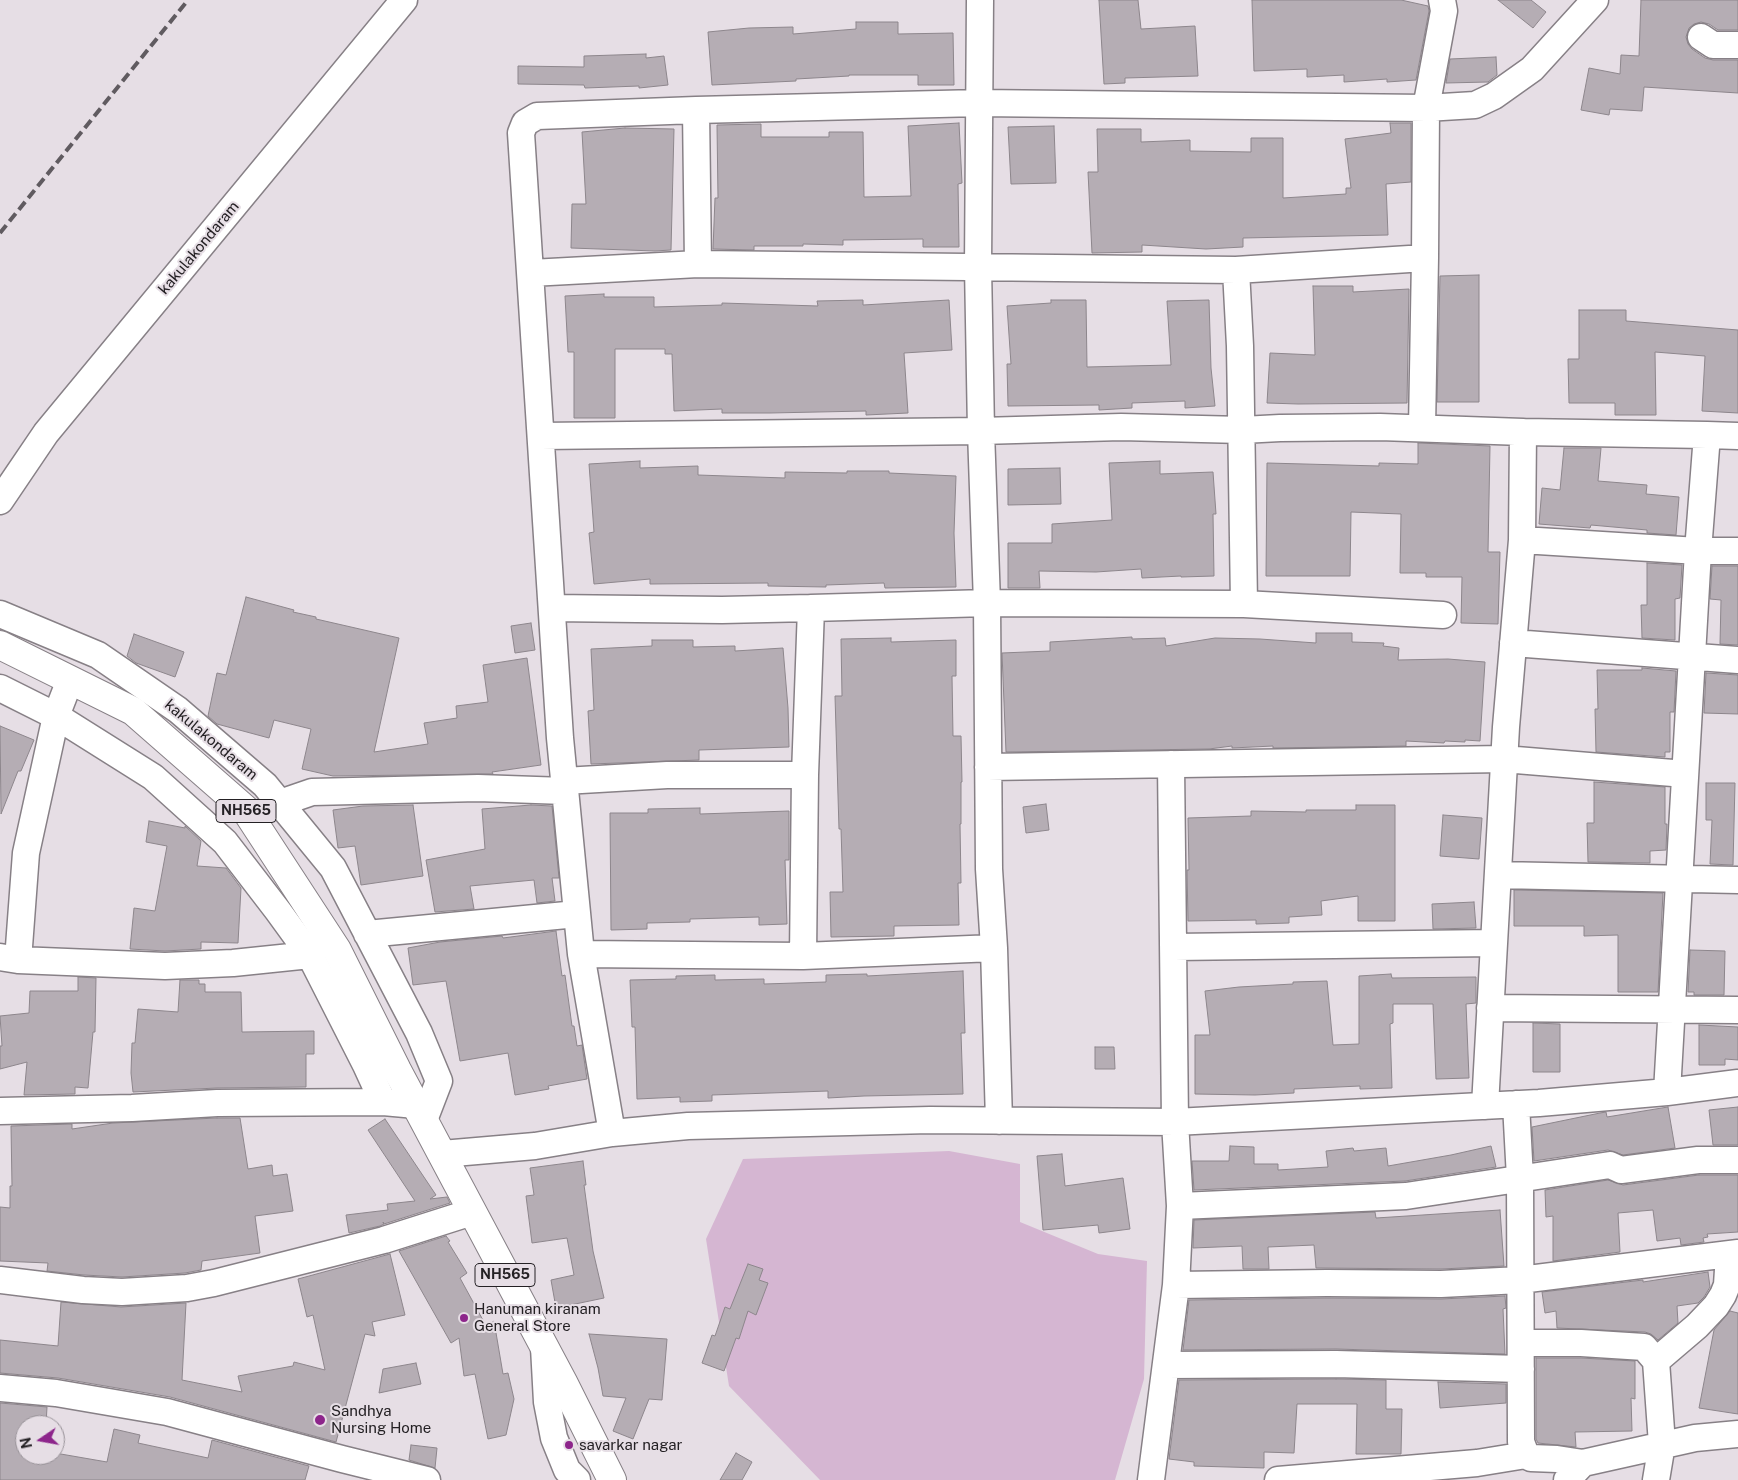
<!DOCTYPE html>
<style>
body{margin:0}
#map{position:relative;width:1738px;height:1480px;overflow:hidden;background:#e6dee5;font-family:"Public Sans",sans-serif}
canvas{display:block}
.north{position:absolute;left:15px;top:1415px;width:50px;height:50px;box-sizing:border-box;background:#e6dee5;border:1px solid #989298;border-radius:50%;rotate:258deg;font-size:14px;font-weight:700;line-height:20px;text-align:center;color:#242124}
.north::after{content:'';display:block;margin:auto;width:18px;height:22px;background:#8d258b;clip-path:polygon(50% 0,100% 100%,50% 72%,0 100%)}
</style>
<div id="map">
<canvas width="1738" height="1480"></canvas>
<div class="north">N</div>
</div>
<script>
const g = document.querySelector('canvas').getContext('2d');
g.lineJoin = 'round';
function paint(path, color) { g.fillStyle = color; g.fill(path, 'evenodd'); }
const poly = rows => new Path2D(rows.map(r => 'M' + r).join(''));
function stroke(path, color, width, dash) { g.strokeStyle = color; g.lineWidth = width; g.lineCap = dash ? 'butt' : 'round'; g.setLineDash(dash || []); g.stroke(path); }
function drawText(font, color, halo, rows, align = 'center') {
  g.font = font + ' "Public Sans",sans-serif'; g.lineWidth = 4; g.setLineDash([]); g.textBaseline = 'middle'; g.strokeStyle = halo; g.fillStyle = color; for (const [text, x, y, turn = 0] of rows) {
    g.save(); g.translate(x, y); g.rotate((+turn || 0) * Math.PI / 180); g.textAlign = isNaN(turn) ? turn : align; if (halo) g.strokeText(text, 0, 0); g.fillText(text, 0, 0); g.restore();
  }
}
const green = poly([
 [949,1151,1020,1164,1020,1222,1098,1254,1147,1261,1144,1379,1115,1480,820,1480,729,1386,706,1239,743,1159]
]);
const building = poly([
 [1099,0,1138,0,1141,29,1195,26,1198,76,1125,78,1125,83,1104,84,1099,0],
 [1252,0,1401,0,1428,6,1429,11,1416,80,1387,82,1387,79,1344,82,1344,75,1307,77,1307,69,1254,71,1252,0],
 [1498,0,1531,0,1546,12,1533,28,1498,0],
 [1641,0,1738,0,1738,30,1718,30,1709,24,1701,22,1694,24,1689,28,1686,37,1688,44,1692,49,1705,58,1713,60,1738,60,1738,93,1644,87,1642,111,1610,109,1609,115,1581,110,1589,68,1620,74,1621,55,1639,56,1641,0],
 [856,22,898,22,898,34,953,33,954,85,918,85,918,75,849,75,849,76,796,79,796,81,712,85,708,32,749,28,793,27,793,34,856,29,856,22],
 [646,54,646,58,664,56,668,85,639,88,639,86,585,88,584,85,518,84,518,66,584,67,584,56,646,54],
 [1496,57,1497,75,1488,82,1446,83,1450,59,1496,57],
 [959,123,962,183,958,184,959,247,923,247,923,239,843,240,843,245,803,244,803,246,754,246,754,250,713,249,715,198,718,198,717,125,761,124,761,137,829,137,829,132,863,132,864,197,911,196,908,126,959,123],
 [1390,123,1411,123,1411,182,1386,184,1388,235,1243,238,1243,247,1206,249,1142,245,1142,252,1092,253,1088,172,1098,172,1097,129,1141,129,1141,142,1190,140,1190,151,1251,152,1251,138,1283,138,1283,198,1346,194,1346,188,1351,188,1345,139,1391,133,1390,123],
 [1054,126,1056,183,1011,184,1008,127,1054,126],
 [625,128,674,129,671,250,655,251,571,248,572,204,586,204,582,132,625,128],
 [1479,275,1479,402,1437,402,1440,276,1479,275],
 [1313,286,1353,286,1353,292,1409,289,1407,403,1298,404,1267,403,1270,353,1315,355,1313,286],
 [604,294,604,297,654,297,654,307,722,305,722,303,818,306,817,301,863,300,863,305,949,300,952,350,904,353,908,413,866,415,866,411,770,413,722,413,722,409,674,411,672,354,665,354,665,349,615,349,615,418,574,418,574,352,568,352,565,296,604,294],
 [1051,300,1086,300,1087,367,1171,365,1167,301,1209,300,1211,368,1215,406,1185,408,1185,401,1132,403,1132,408,1099,410,1099,405,1008,406,1007,364,1011,364,1007,306,1051,303,1051,300],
 [1579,310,1626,310,1626,321,1738,330,1738,413,1702,411,1705,356,1655,352,1656,415,1615,415,1615,403,1569,403,1568,359,1579,359,1579,310],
 [1418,443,1490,446,1488,552,1500,552,1498,624,1461,623,1462,577,1426,577,1426,573,1400,573,1401,514,1351,512,1350,576,1266,576,1267,463,1379,466,1379,463,1418,464,1418,443],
 [1564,448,1601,448,1598,481,1647,485,1646,494,1679,497,1676,535,1647,533,1647,530,1591,525,1590,528,1539,524,1542,488,1560,490,1564,448],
 [640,461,640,468,698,466,698,475,785,478,785,472,847,473,847,471,889,471,889,473,956,476,954,533,956,587,885,588,884,583,826,585,826,587,768,586,768,583,650,584,650,579,594,584,589,533,594,532,589,464,640,461],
 [1160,461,1160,474,1213,472,1216,514,1213,514,1214,576,1181,577,1181,576,1142,578,1141,569,1096,572,1039,571,1040,588,1008,588,1008,543,1052,543,1052,524,1112,520,1109,463,1160,461],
 [1060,468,1061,504,1008,505,1008,469,1060,468],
 [1647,563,1682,565,1680,598,1675,599,1675,640,1642,638,1641,605,1647,605,1647,563],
 [1712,566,1738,566,1738,645,1720,644,1721,600,1710,599,1712,566],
 [246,597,294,610,293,612,316,617,316,619,399,638,374,752,428,744,424,723,457,718,456,706,488,702,483,665,527,658,541,765,492,772,493,774,333,776,302,769,311,729,274,720,269,738,217,724,208,716,217,673,226,675,246,597],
 [531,623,535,650,515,653,511,626,531,623],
 [1316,633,1352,633,1352,642,1384,643,1383,646,1399,648,1398,660,1448,659,1485,662,1480,741,1465,740,1465,742,1445,741,1444,743,1406,741,1406,746,1273,748,1273,746,1232,748,1232,746,1209,749,1006,752,1002,653,1050,651,1050,642,1132,637,1132,639,1165,638,1166,646,1215,638,1260,639,1316,643,1316,633],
 [134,634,184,652,175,677,136,663,127,656,134,634],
 [891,638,891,642,956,640,956,676,952,676,953,736,961,736,962,782,961,782,961,824,960,824,961,883,958,883,959,925,894,926,894,936,831,937,830,892,843,892,841,829,839,829,835,696,842,696,841,639,891,638],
 [652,640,693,640,693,647,735,646,735,651,783,648,788,708,789,747,699,750,699,760,591,764,588,711,594,710,591,649,652,646,652,640],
 [1642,668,1676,671,1674,712,1670,712,1670,752,1665,752,1665,757,1596,752,1595,709,1598,709,1597,670,1642,670,1642,668],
 [1706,673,1738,675,1738,714,1704,713,1706,673],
 [0,726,34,740,21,771,18,771,1,814,0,726],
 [1594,782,1665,787,1665,824,1667,824,1666,850,1650,851,1650,863,1588,862,1587,823,1594,823,1594,782],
 [1706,783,1735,783,1733,865,1710,864,1712,820,1706,820,1706,783],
 [1046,804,1049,830,1026,833,1023,807,1046,804],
 [413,805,423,876,361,885,355,846,338,848,333,810,363,806,413,805],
 [531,805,552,806,559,878,552,878,555,901,537,903,534,880,470,886,474,909,435,912,426,860,485,849,482,809,531,805],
 [1356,805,1395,805,1395,921,1358,921,1358,896,1321,901,1322,915,1289,917,1289,923,1256,924,1256,920,1188,921,1187,870,1189,870,1188,818,1251,816,1251,811,1306,812,1306,810,1356,810,1356,805],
 [700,808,700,814,789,811,789,860,785,860,787,924,759,925,759,917,690,919,690,922,647,923,647,929,611,930,610,813,648,813,648,809,700,808],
 [1443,815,1482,818,1479,859,1440,856,1443,815],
 [149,821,185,828,185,826,201,841,197,866,226,868,241,888,238,943,201,942,201,949,165,951,130,949,134,908,155,911,167,846,146,842,149,821],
 [1514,890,1663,893,1658,992,1618,992,1618,935,1584,936,1584,926,1514,926,1514,890],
 [1474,902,1476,928,1433,929,1432,904,1474,902],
 [556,931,562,976,565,975,572,1026,574,1026,577,1046,582,1045,587,1079,548,1086,549,1089,515,1095,508,1053,460,1061,446,981,413,985,408,948,440,942,502,936,503,938,556,931],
 [1690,950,1725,951,1724,995,1694,995,1694,992,1688,992,1690,950],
 [963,971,965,1033,961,1033,963,1094,864,1096,828,1098,828,1091,712,1095,712,1101,680,1102,680,1097,637,1099,635,1027,632,1027,630,980,676,979,676,976,715,975,715,980,764,979,764,984,826,982,826,975,867,974,867,976,963,971],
 [1391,974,1392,978,1476,977,1476,1003,1466,1004,1469,1078,1436,1079,1433,1004,1393,1004,1393,1023,1390,1024,1392,1088,1360,1089,1360,1086,1294,1089,1294,1093,1255,1095,1195,1094,1195,1035,1210,1035,1205,991,1239,987,1293,984,1293,982,1327,981,1333,1045,1359,1044,1359,976,1391,974],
 [78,977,96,978,95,1032,93,1032,88,1088,75,1087,75,1094,24,1095,27,1062,0,1069,0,1046,2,1046,0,1016,29,1013,30,991,78,991,78,977],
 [180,980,199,980,199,984,205,984,205,992,241,992,242,1032,314,1031,314,1054,306,1054,306,1087,217,1088,133,1092,131,1073,132,1043,135,1043,138,1009,178,1012,180,980],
 [1533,1023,1560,1024,1560,1072,1533,1072,1533,1023],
 [1699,1025,1738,1027,1738,1060,1725,1059,1725,1065,1699,1065,1699,1025],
 [1095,1047,1114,1047,1115,1069,1095,1069,1095,1047],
 [1668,1107,1675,1148,1623,1155,1608,1150,1534,1161,1532,1127,1600,1113,1606,1112,1607,1117,1668,1107],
 [1738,1107,1738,1145,1713,1145,1709,1110,1738,1107],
 [217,1118,240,1118,248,1169,272,1165,273,1176,287,1174,293,1211,255,1216,260,1253,202,1261,201,1270,185,1273,122,1277,84,1275,47,1271,48,1263,0,1261,0,1207,10,1208,10,1186,12,1186,11,1126,72,1124,72,1129,113,1123,217,1118],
 [385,1119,436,1195,430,1199,447,1197,450,1203,384,1224,383,1222,384,1224,380,1226,349,1233,346,1215,388,1210,387,1204,415,1201,368,1130,385,1119],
 [1230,1146,1254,1147,1254,1164,1278,1164,1278,1170,1328,1167,1326,1151,1353,1148,1354,1151,1386,1148,1388,1166,1451,1155,1491,1146,1496,1167,1405,1181,1194,1190,1192,1161,1229,1161,1230,1146],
 [1062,1154,1065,1186,1123,1178,1130,1229,1099,1233,1098,1225,1043,1230,1037,1156,1062,1154],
 [583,1161,586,1185,584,1185,593,1251,604,1298,556,1308,551,1280,574,1275,567,1238,532,1243,526,1196,534,1195,530,1168,583,1161],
 [1699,1175,1738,1175,1738,1232,1707,1234,1708,1237,1703,1238,1704,1242,1681,1245,1680,1238,1657,1241,1653,1210,1618,1213,1620,1252,1553,1261,1553,1216,1546,1217,1545,1190,1608,1180,1623,1185,1699,1175],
 [1500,1210,1504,1266,1441,1269,1316,1268,1314,1245,1268,1247,1269,1269,1243,1269,1242,1246,1193,1248,1194,1220,1375,1212,1376,1218,1500,1210],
 [446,1236,450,1241,448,1242,467,1273,460,1278,484,1322,475,1324,476,1327,486,1327,494,1321,503,1374,508,1373,514,1399,506,1435,488,1439,475,1374,464,1376,459,1338,451,1343,399,1251,446,1236],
 [390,1254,405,1315,372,1322,375,1336,365,1334,336,1442,170,1397,58,1378,0,1373,0,1340,58,1346,61,1302,121,1307,186,1303,182,1380,242,1392,238,1376,293,1366,294,1362,325,1370,313,1315,307,1317,298,1279,390,1254],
 [748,1264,763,1269,759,1280,768,1283,756,1315,748,1311,739,1339,736,1338,724,1371,702,1363,712,1335,715,1336,725,1307,730,1309,748,1264],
 [1708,1272,1710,1287,1704,1297,1698,1303,1677,1306,1678,1323,1658,1340,1651,1334,1645,1332,1557,1328,1556,1311,1545,1313,1542,1292,1643,1280,1643,1282,1708,1272],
 [1505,1296,1506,1308,1503,1309,1505,1354,1336,1349,1183,1350,1189,1300,1327,1298,1441,1299,1505,1296],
 [1730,1311,1738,1313,1738,1414,1699,1408,1714,1330,1730,1311],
 [589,1334,667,1339,662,1400,649,1399,633,1439,613,1431,626,1398,603,1396,598,1368,589,1334],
 [1536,1358,1581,1358,1635,1361,1635,1399,1631,1398,1632,1431,1575,1432,1576,1447,1538,1443,1536,1439,1536,1358],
 [416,1363,421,1384,379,1393,383,1369,416,1363],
 [1336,1379,1386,1380,1386,1409,1402,1409,1401,1454,1356,1454,1357,1404,1297,1404,1294,1453,1264,1452,1264,1468,1194,1466,1194,1462,1169,1459,1179,1380,1336,1379],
 [1438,1382,1506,1384,1506,1403,1440,1408,1438,1382],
 [0,1403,47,1407,46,1425,25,1425,25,1455,55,1455,55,1453,107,1462,114,1429,140,1435,138,1443,208,1458,212,1440,309,1466,305,1480,0,1480,0,1403],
 [411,1445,437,1448,435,1468,409,1460,411,1445],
 [736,1453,752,1462,742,1480,720,1480,736,1453]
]);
const street = poly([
 [980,0,978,266,981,431,987,603,989,869,994,948,999,1121],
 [1442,0,1444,11,1426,108,1475,105,1494,96,1532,69,1595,0],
 [1701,37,1713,45,1738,45],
 [696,110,979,103,1426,108,1425,258,1422,428],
 [1236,270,1425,258],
 [531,273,698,264,1236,270,1240,346,1244,604],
 [1523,432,1707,435],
 [541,436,981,431,1121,427,1242,430,1280,428,1380,427,1523,432,1522,540,1506,727,1485,1106],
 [0,501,46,433,404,0],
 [1522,540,1698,551,1738,551],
 [552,608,722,610,811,608,805,775],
 [811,608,987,603,1244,604,1443,615],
 [0,614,98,655,178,710,265,785,333,868,419,1033,439,1081,424,1120],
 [1513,643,1738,660],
 [0,688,56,716,153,777,225,842,278,911,310,955,366,1065,383,1102,416,1105],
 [988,767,1504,759,1685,774],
 [564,781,667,775,805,775,803,956],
 [280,803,312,792,478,788,565,791],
 [1498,875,1738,880],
 [367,934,577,914],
 [1174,947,1494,943],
 [581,954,803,956,994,948],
 [0,957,18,960,165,966,233,963,310,955],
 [18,960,26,853,56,716,70,680],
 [1490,1008,1738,1010],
 [1667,1092,1698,551,1707,435,1738,436],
 [1516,1104,1520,1178,1521,1442,1526,1455,1531,1458,1557,1459,1583,1463],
 [0,1111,132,1108,217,1103,383,1102],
 [612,1133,581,954,560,738,521,133,525,123,537,116,696,110,698,264],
 [442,1154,535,1146,612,1133,688,1126,930,1120,1175,1122,1539,1103,1667,1092,1738,1083],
 [1180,1206,1406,1196,1610,1165,1621,1170,1698,1160,1738,1160],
 [0,1280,83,1290,122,1292,187,1288,214,1283,384,1240,472,1212],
 [1176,1285,1327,1283,1441,1284,1520,1280,1738,1253],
 [1521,1343,1581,1343,1644,1347,1656,1361,1662,1444,1656,1480],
 [544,1347,547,1402,554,1438,567,1470,577,1480],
 [1656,1361,1697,1326,1716,1306,1723,1295,1727,1285,1729,1254],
 [1166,1365,1336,1364,1521,1369],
 [0,1388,56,1393,167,1412,342,1459,427,1480],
 [1151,1480,1176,1285,1180,1206,1175,1122,1171,764],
 [1278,1480,1477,1463,1526,1455],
 [1567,1480,1583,1463,1695,1438,1738,1434]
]);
const highway = poly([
 [0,645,133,711,245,809,337,950,397,1070,563,1382,612,1480]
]);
const rail = poly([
 [0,233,188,0]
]);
const markers = [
 [464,1318,5,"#8d258b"],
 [320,1420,6,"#8d258b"],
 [569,1445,5,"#8d258b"]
];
const shields = [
 [246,811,60],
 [505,1275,60]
];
const shieldNames = [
 ["NH565",246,811],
 ["NH565",505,1275]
];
const streetNames = [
 ["kakulakondaram",199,248,-50],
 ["kakulakondaram",211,740,40]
];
const poiNames = [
 ["Hanuman kiranam",474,1309],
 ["General Store",474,1326],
 ["Sandhya",331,1411],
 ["Nursing Home",331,1428],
 ["savarkar nagar",579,1445]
];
paint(green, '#d5b6d2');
paint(building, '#b5adb4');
stroke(building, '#8d868c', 1);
stroke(street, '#878086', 29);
stroke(highway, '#878086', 30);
stroke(street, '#fff', 26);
stroke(highway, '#fff', 28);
stroke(rail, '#605b60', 4, [10, 5]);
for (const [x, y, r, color] of markers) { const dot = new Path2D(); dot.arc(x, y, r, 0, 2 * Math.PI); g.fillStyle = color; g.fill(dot); stroke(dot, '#e6dee5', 2); }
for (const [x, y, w] of shields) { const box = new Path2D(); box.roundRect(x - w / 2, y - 11.5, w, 23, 4); g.fillStyle = '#e6dee5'; g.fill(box); stroke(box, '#242124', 1); }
drawText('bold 14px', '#242124', null, shieldNames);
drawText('15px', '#242124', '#e6dee5', streetNames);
drawText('15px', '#242124', '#e6dee5', poiNames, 'left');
</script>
